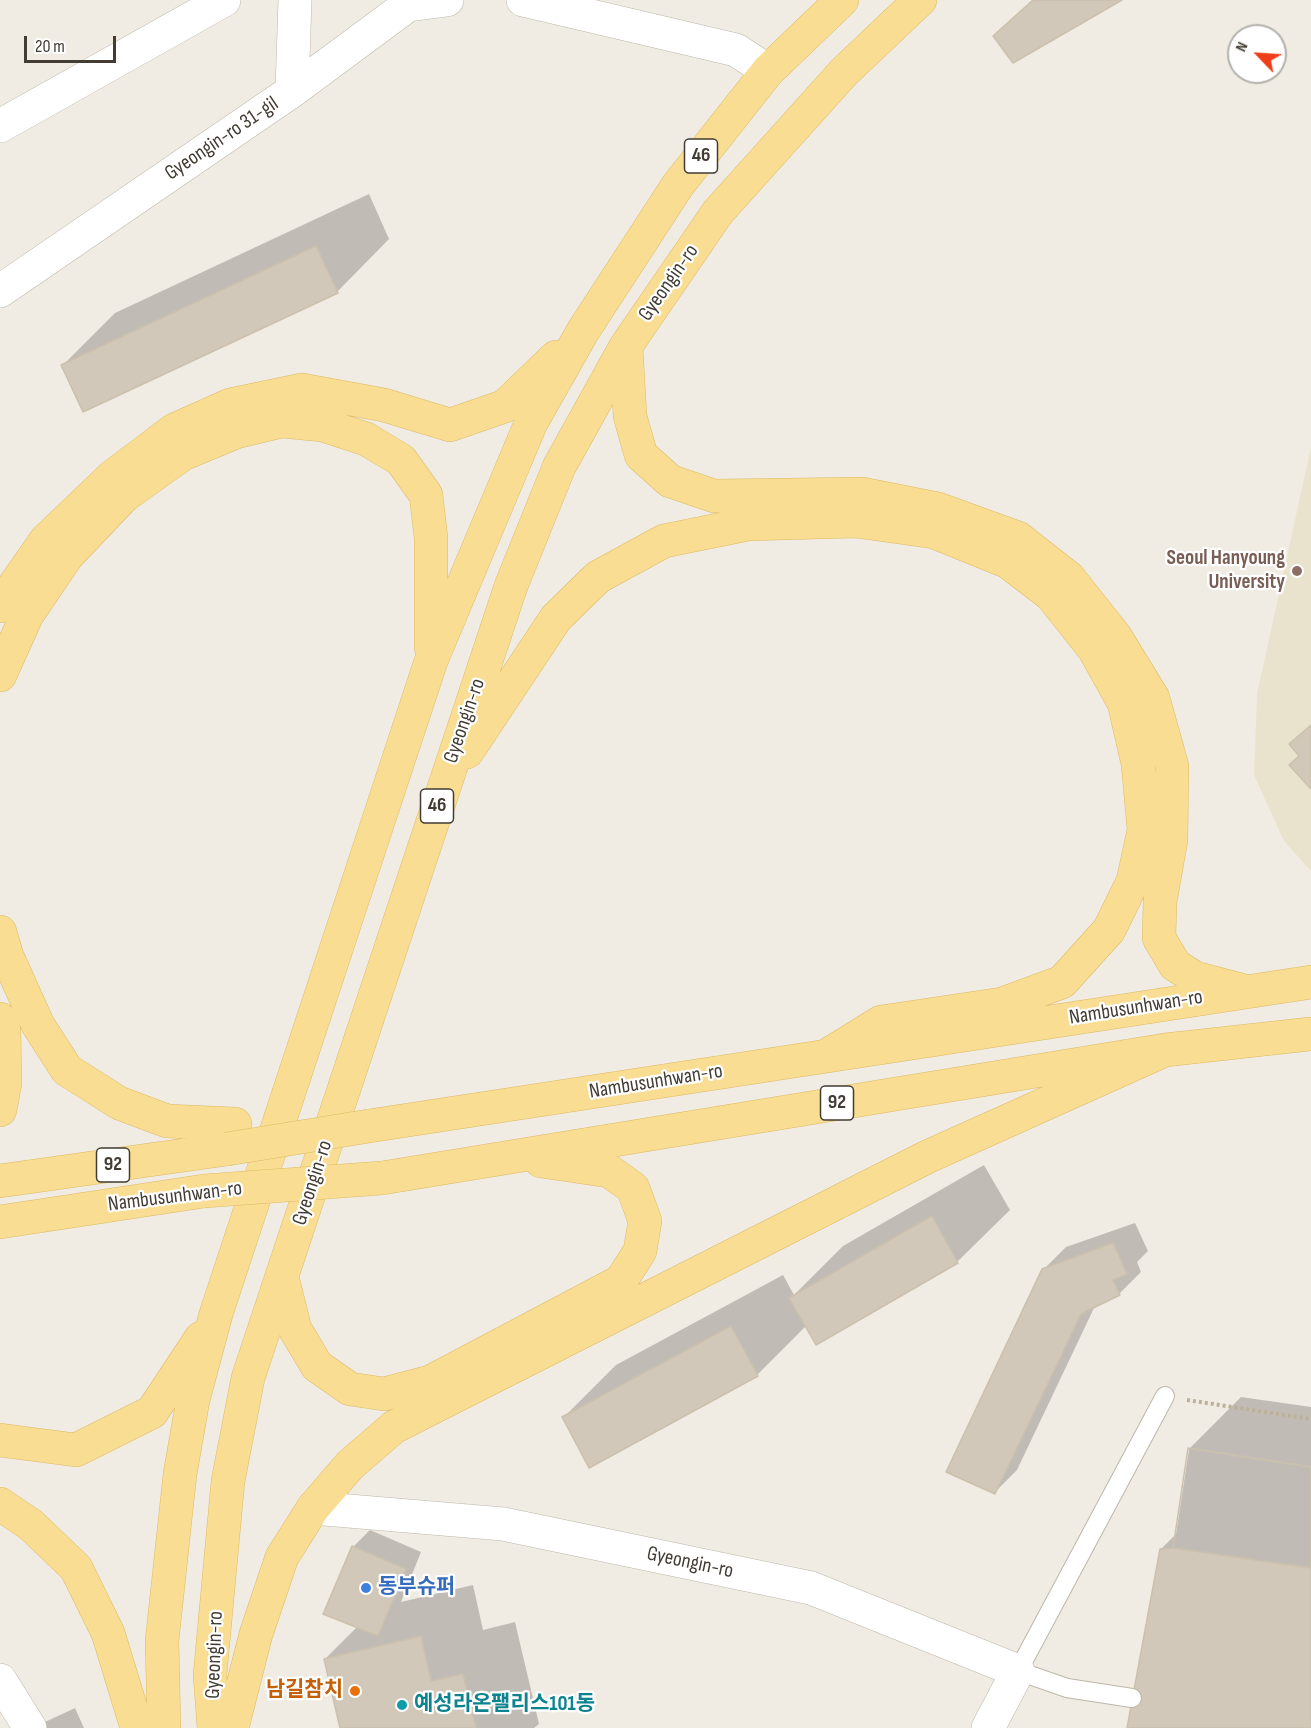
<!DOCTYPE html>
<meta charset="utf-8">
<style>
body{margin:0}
#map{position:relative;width:1311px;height:1728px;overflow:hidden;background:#f0ece3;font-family:"Sofia Sans Condensed",sans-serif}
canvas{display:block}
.north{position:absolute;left:1227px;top:24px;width:60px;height:60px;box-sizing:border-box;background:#fff;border:2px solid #b3b1ad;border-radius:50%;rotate:295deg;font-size:16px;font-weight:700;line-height:24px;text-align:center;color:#423c33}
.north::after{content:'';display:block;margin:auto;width:21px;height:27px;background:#f03d1a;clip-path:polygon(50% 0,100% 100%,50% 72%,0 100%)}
.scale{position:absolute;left:24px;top:36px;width:92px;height:27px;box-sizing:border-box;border:3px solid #423c33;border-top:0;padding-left:8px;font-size:18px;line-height:21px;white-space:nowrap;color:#423c33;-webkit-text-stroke:4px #fff;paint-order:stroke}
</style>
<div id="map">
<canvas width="1311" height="1728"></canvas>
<div class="north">N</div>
<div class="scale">20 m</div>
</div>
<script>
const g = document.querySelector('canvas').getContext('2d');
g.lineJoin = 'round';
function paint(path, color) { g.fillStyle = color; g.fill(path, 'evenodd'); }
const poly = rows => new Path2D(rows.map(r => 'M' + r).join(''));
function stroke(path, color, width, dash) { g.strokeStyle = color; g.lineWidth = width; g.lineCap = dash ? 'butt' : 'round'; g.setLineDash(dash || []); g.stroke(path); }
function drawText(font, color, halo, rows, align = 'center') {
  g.font = font + ' "Sofia Sans Condensed","Noto Sans KR",sans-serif'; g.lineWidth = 4.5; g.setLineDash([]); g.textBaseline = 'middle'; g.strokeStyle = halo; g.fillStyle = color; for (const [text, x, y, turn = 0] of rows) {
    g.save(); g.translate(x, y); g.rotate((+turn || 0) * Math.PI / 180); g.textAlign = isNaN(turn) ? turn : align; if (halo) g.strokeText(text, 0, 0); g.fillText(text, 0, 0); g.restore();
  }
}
const education = poly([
 [1311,447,1311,871,1284,841,1254,775,1257,694]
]);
const shadow = poly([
 [369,194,389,239,337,292,63,365,115,313],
 [984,1165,1010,1210,957,1262,806,1326,757,1375,564,1417,616,1365,783,1275,794,1295,843,1246],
 [1135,1223,1148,1251,1137,1262,1141,1272,1119,1294,1095,1306,1017,1470,995,1492,1043,1270,1066,1247],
 [1241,1397,1311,1407,1311,1728,1129,1728,1161,1549,1176,1534,1189,1449],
 [370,1530,421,1552,401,1602,473,1585,483,1630,515,1622,539,1724,534,1728,341,1728,325,1659,358,1626,353,1547],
 [75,1708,84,1728,32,1728]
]);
const building = poly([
 [1033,0,1122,0,1013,63,993,36,1033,0],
 [316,246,338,293,83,412,61,365,316,246],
 [1311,725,1311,789,1289,765,1299,756,1289,744,1311,725],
 [932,1216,958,1263,816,1345,789,1298,932,1216],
 [1113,1243,1127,1274,1113,1280,1120,1295,1081,1314,995,1494,946,1472,1042,1269,1113,1243],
 [731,1326,758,1376,589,1468,562,1417,731,1326],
 [1188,1448,1311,1467,1311,1568,1173,1548,1188,1448],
 [1188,1448,1311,1467,1311,1728,1127,1728,1160,1549,1173,1548,1188,1448],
 [352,1546,406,1569,378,1636,323,1614,352,1546],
 [421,1636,431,1681,463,1674,476,1728,340,1728,324,1659,421,1636]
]);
const path = poly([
 [1187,1400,1311,1419]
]);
const service = poly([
 [1132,1698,1067,1688,1018,1671,1165,1396]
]);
const minor = poly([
 [523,0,736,50,768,71],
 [292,91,295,0],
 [0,126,224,0],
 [0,291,292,91,408,5,447,0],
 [313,1508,503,1524,811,1588,1018,1671,988,1728],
 [0,1680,30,1728]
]);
const primary = poly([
 [626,346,630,416,641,455,670,481,714,496,862,494,938,509,1018,538,1069,578,1115,636,1153,698,1172,766,1171,840,1160,902,1159,938,1175,965,1195,978,1245,991],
 [0,606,46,540,112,477,174,430,230,405,302,390,384,405,450,425,505,406,556,357],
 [0,675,27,615,67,556,124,496,183,454,236,432,282,421,323,425,366,439,401,460,426,495,431,538,431,647],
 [467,752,556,618,598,577,664,541,748,524,856,521,934,532,1008,562,1051,595,1094,649,1124,703,1138,764,1144,830,1133,881,1109,930,1062,982,1002,1004,881,1022,826,1056],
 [0,932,7,956,38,1025,67,1070,119,1103,167,1121,235,1124],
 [0,1019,4,1030,5,1083,0,1110],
 [369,1126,1311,982],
 [382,1178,1165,1050,1311,1034],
 [0,1181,227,1149],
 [0,1222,204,1191],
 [282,1277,295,1329,317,1366,350,1389,384,1394,430,1382,621,1281,640,1251,645,1221,633,1188,609,1171,541,1161],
 [0,1440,76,1450,152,1412,201,1338],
 [0,1504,31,1525,76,1568,108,1633,137,1728],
 [164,1728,162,1641,180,1474,193,1400,216,1314,431,661,531,423,583,331,678,185,768,71,842,0],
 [214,1728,210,1675,228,1481,248,1378,511,586,559,467,626,346,718,212,844,72,920,0],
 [232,1728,256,1634,282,1557,313,1508,350,1465,394,1427,927,1157,1165,1050]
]);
const primaryBridge = poly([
 [227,1149,369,1126],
 [204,1191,382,1178]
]);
const markers = [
 [1297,571,6,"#8d6e63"],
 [366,1588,6,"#3f7fe0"],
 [355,1691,6,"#e8710a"],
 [402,1705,6,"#0f9aa8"]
];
const shields = [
 [701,156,33],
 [437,806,33],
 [837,1103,33],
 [113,1165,33]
];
const shieldNames = [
 ["46",701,156],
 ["46",437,806],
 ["92",837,1103],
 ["92",113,1165]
];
const streetNames = [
 ["Gyeongin-ro 31-gil",222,139,-34],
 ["Gyeongin-ro",669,283,-55],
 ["Gyeongin-ro",465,721,-71],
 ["Nambusunhwan-ro",1136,1008,-9],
 ["Nambusunhwan-ro",656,1082,-9],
 ["Gyeongin-ro",313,1183,-72],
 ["Nambusunhwan-ro",175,1197,-7],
 ["Gyeongin-ro",690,1563,12],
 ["Gyeongin-ro",215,1655,-88]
];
const educationNames = [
 ["Seoul Hanyoung",1285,559],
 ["University",1285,583]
];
const shopNames = [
 ["동부슈퍼",378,1588]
];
const foodNames = [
 ["남길참치",343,1691]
];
const cultureNames = [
 ["예성라온팰리스101동",414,1705]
];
paint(education, '#e9e2cd');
paint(shadow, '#0003');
paint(building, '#d1c8b9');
stroke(building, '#ccc0ac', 1.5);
stroke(service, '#beb7a9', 20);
stroke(minor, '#beb7a9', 34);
stroke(primary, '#ddba64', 34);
stroke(path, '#bcb098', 4, [3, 3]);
stroke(service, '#fff', 18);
stroke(minor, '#fff', 33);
stroke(primary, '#f9dd93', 33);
stroke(primaryBridge, '#ddba64', 34, []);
stroke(primaryBridge, '#f9dd93', 33);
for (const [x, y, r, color] of markers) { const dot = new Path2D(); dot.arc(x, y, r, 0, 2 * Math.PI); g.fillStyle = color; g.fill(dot); stroke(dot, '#fff', 2); }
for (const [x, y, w] of shields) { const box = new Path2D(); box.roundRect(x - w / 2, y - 17, w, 34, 4.5); g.fillStyle = '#fff'; g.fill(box); stroke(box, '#423c33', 1.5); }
drawText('bold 20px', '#423c33', null, shieldNames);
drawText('21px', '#423c33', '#fff', streetNames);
drawText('bold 21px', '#785e54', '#fff', educationNames, 'right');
drawText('bold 21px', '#366cbe', '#fff', shopNames, 'left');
drawText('bold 21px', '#c56008', '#fff', foodNames, 'right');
drawText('bold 21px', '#0d838f', '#fff', cultureNames, 'left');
</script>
